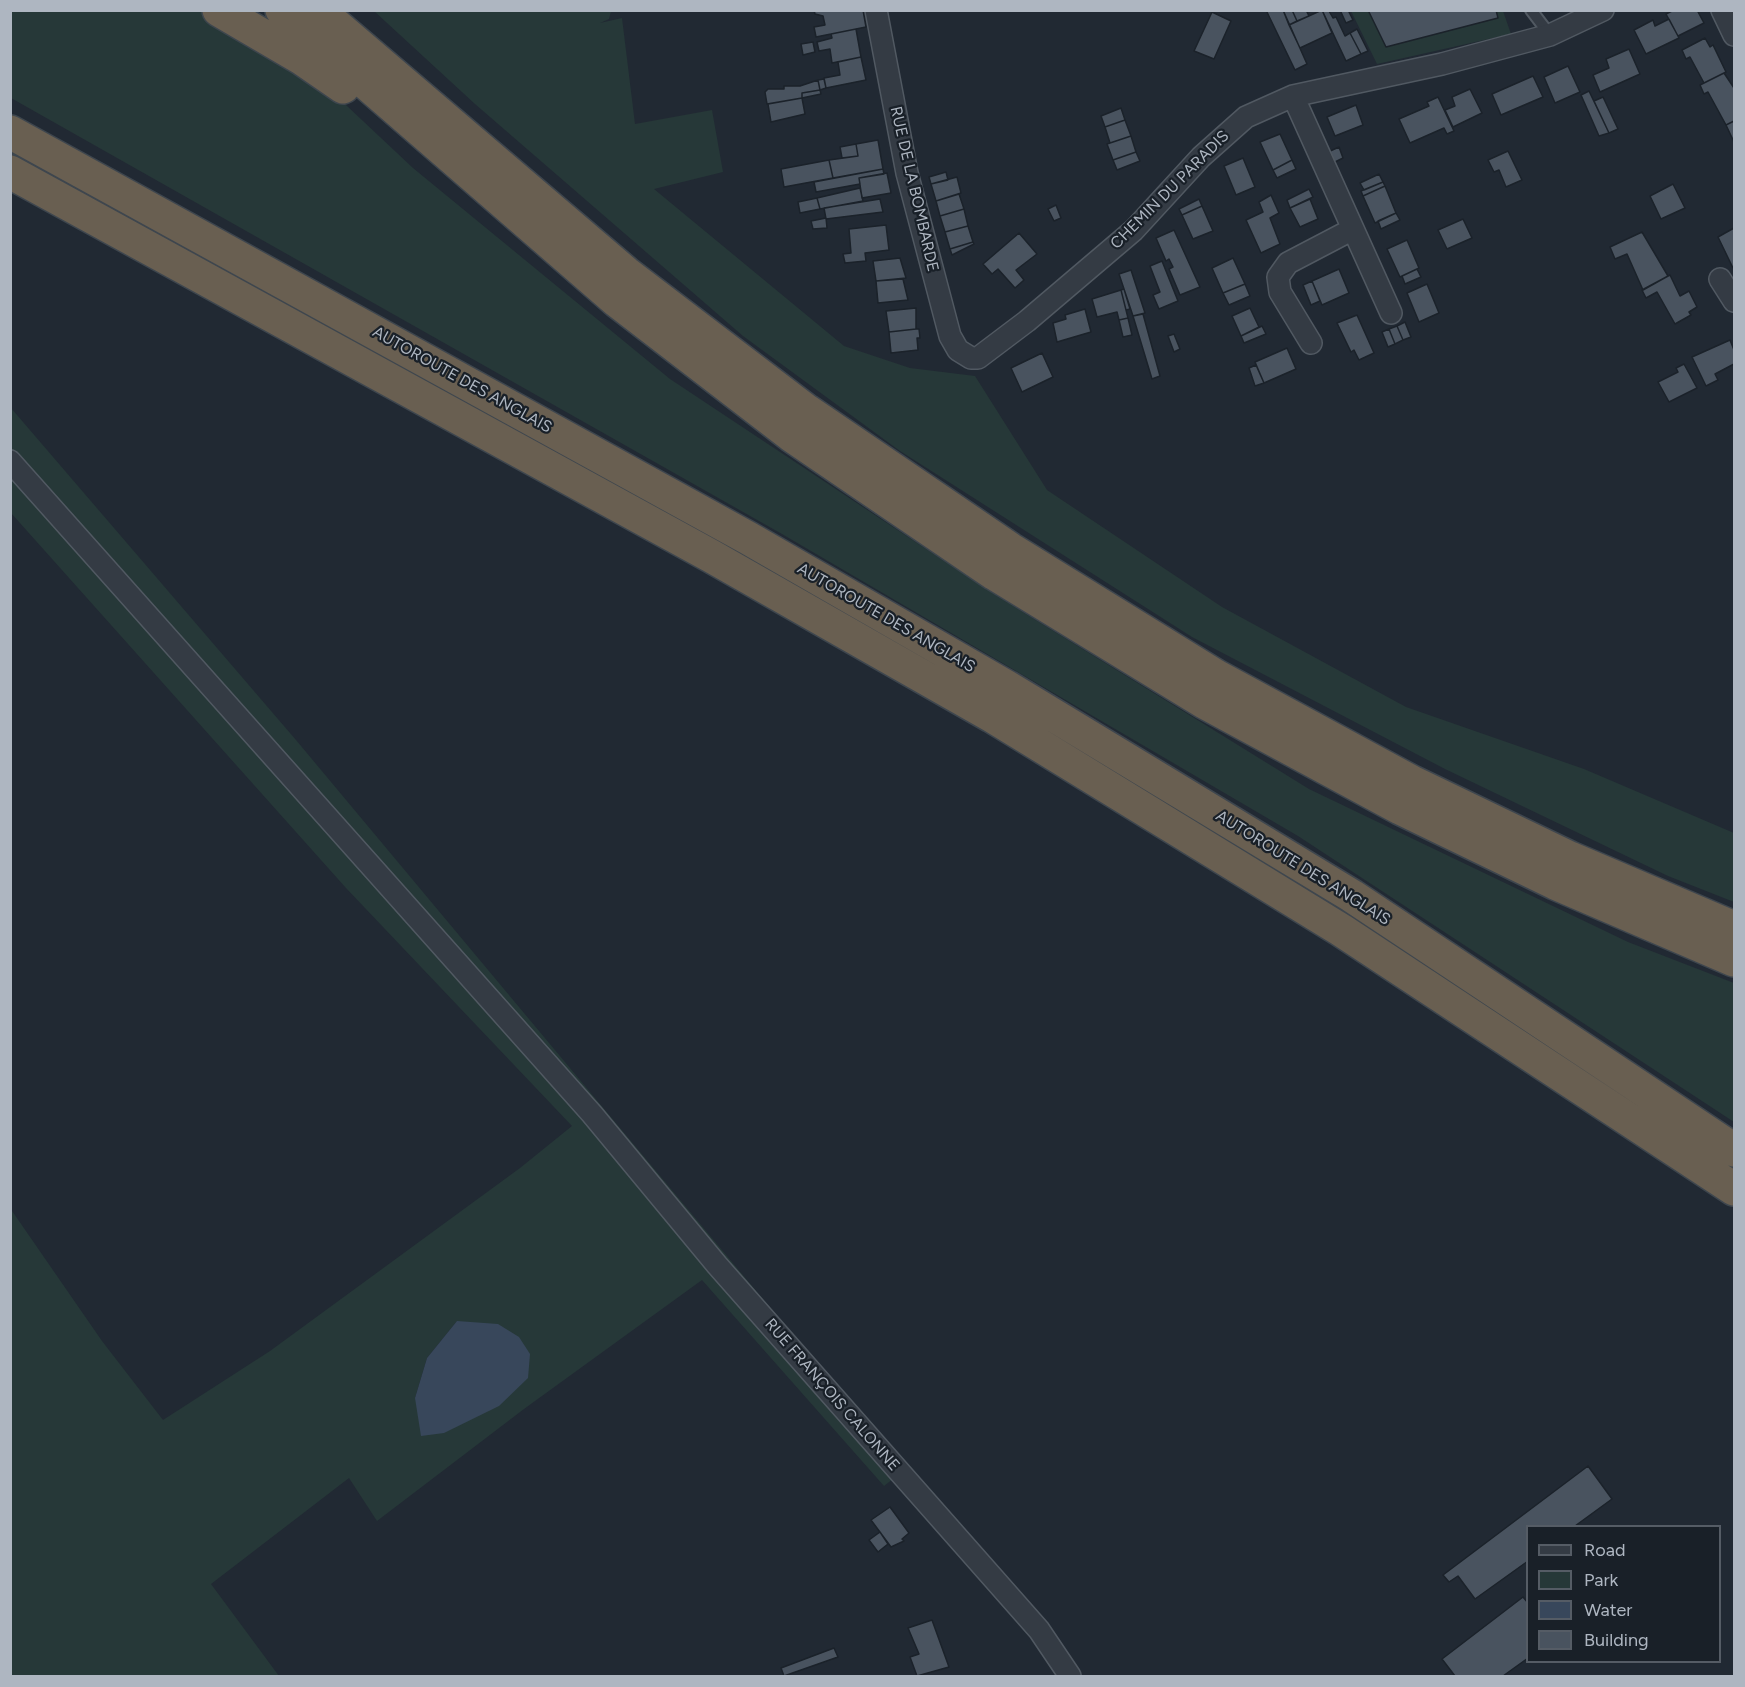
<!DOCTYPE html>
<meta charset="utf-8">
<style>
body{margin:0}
#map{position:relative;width:1745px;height:1687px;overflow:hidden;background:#212933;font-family:Figtree,sans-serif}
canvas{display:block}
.frame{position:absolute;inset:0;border:12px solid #aeb6c1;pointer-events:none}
.legend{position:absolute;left:1526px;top:1525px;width:195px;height:138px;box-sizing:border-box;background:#192028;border:2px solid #555c65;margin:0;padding:8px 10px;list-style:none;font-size:18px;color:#aeb6c1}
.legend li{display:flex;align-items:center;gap:12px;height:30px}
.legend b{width:30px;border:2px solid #555c65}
</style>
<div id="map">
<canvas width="1745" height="1687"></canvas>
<div class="frame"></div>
<ul class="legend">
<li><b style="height:8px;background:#343b44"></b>Road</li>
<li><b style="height:16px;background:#263838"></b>Park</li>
<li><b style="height:16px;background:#38475b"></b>Water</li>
<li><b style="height:16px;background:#49535f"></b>Building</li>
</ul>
</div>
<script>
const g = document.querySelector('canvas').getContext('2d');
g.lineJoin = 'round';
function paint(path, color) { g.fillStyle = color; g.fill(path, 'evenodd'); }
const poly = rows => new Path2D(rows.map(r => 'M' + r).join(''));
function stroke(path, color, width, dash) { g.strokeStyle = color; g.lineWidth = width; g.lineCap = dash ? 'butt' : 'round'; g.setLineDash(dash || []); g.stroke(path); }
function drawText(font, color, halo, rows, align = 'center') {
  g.font = font + ' Figtree,sans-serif'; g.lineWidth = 4.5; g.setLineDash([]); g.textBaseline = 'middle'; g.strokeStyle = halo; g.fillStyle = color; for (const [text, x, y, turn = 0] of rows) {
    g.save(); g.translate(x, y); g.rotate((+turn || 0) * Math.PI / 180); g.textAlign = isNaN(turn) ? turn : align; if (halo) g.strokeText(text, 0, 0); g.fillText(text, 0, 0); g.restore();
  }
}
const green = poly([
 [11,11,246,11,413,168,670,379,997,596,1309,789,1628,942,1734,983,1734,1122,1298,836,782,534,11,98],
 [374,11,611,11,609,19,600,23,622,18,635,124,712,110,723,172,654,189,844,346,910,368,975,376,1047,490,1222,607,1406,707,1584,769,1734,833,1734,902,1668,876,1445,769,1192,637,900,451,743,336,475,104],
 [1351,11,1503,11,1511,34,1377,64],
 [11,408,296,740,762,1298,908,1467,884,1486,702,1280,524,1409,377,1521,349,1478,211,1584,279,1676,11,1676,10,1208,102,1341,163,1420,270,1351,520,1168,572,1126,346,888,11,513],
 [457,1321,415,1398,427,1358]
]);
const water = poly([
 [457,1321,498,1324,519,1337,530,1354,528,1378,499,1406,444,1433,421,1436,415,1398,427,1358]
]);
const building = poly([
 [814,10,863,10,866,27,816,37,814,27,825,25,823,16,815,14,814,10],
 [1266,10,1283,10,1307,64,1295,70,1266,10],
 [1283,10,1292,10,1297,21,1289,25,1283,10],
 [1292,10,1306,10,1309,16,1297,21,1292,10],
 [1322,10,1329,11,1333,18,1336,17,1345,36,1350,33,1361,54,1346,61,1322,10],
 [1322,10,1332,33,1300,48,1289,25,1322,10],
 [1340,10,1348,10,1353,20,1346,23,1340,10],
 [1368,10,1496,10,1498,18,1386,47,1368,10],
 [1674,10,1697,10,1704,23,1678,36,1666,14,1674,10],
 [1212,12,1231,21,1214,59,1194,51,1212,12],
 [1669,19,1679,38,1646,54,1634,30,1653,20,1655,26,1669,19],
 [856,29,861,57,832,63,830,49,819,51,817,42,832,38,831,34,856,29],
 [1357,29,1368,51,1361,54,1350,33,1357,29],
 [1705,38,1710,47,1713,45,1726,72,1704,83,1690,57,1686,59,1682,50,1705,38],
 [813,42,815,52,803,55,801,44,813,42],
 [1629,49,1640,74,1600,92,1593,75,1609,68,1606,59,1629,49],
 [861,57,866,80,826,88,824,78,840,75,838,62,861,57],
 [1568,66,1580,92,1555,103,1544,77,1568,66],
 [1724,73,1734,88,1734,121,1726,125,1708,92,1704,94,1700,85,1724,73],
 [1533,76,1543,97,1501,115,1492,94,1533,76],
 [824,79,826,88,820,90,818,80,824,79],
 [818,80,820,90,802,93,802,98,767,104,765,92,768,89,784,89,784,86,800,86,818,80],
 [1470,89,1482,113,1453,127,1445,110,1455,106,1452,97,1470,89],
 [820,90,821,94,802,98,802,93,820,90],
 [1589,91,1609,133,1599,136,1581,95,1589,91],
 [1438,97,1454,131,1447,134,1444,128,1410,143,1399,119,1429,106,1427,102,1438,97],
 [1603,97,1618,129,1609,133,1594,101,1603,97],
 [802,98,805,114,771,122,768,104,802,98],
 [1356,105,1363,125,1335,136,1327,117,1356,105],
 [1121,108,1125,120,1105,127,1101,116,1121,108],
 [1125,120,1131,136,1110,143,1105,127,1125,120],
 [1734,121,1734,142,1726,125,1734,121],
 [1280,134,1292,160,1273,170,1260,142,1280,134],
 [1131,136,1136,152,1113,160,1107,144,1131,136],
 [878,140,883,169,833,178,829,160,858,156,856,144,878,140],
 [856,144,858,156,842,158,840,147,856,144],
 [1339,147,1343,158,1333,163,1328,152,1339,147],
 [1508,151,1522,180,1506,187,1499,170,1494,172,1488,160,1508,151],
 [1136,152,1140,161,1117,170,1113,160,1136,152],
 [1243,158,1255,187,1236,195,1224,166,1243,158],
 [829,160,833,178,784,187,781,169,829,160],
 [1292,160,1296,169,1277,178,1273,170,1292,160],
 [883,169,884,174,859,178,860,184,816,192,814,182,883,169],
 [946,172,948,180,931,184,929,177,946,172],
 [887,173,891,193,862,198,859,178,887,173],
 [1379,174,1383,182,1364,190,1360,183,1379,174],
 [957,177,961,193,936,201,931,184,957,177],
 [1383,182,1385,186,1363,196,1361,191,1383,182],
 [1673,184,1685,208,1661,219,1650,196,1673,184],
 [1385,186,1396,213,1375,223,1363,196,1385,186],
 [860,188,863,201,820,209,817,198,860,188],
 [1309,189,1313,197,1290,208,1287,200,1309,189],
 [959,194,964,209,940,216,936,201,959,194],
 [1271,195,1279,213,1270,218,1280,244,1261,253,1246,220,1263,212,1259,202,1271,195],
 [817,198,820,209,800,213,798,202,817,198],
 [880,199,883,212,826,219,824,208,880,199],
 [1199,199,1202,206,1182,215,1179,209,1199,199],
 [1310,199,1318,219,1300,227,1290,208,1310,199],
 [1056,205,1061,218,1054,221,1048,209,1056,205],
 [1202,206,1213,231,1193,239,1182,215,1202,206],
 [964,209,968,226,945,232,940,216,964,209],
 [1396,213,1400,220,1381,229,1378,221,1396,213],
 [826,218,827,228,813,229,811,221,826,218],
 [1463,219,1472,238,1447,249,1438,230,1463,219],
 [886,225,889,250,865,253,866,261,845,263,843,254,851,253,849,229,886,225],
 [968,226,973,242,950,249,945,232,968,226],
 [1734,228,1734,267,1733,268,1718,237,1734,228],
 [1174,230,1200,287,1180,295,1169,269,1173,267,1169,259,1166,261,1156,238,1174,230],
 [1642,232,1668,276,1643,290,1627,254,1615,259,1610,247,1642,232],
 [1019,233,1037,254,1016,270,1024,280,1015,288,998,269,992,274,983,264,1019,233],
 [1407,240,1419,268,1400,277,1387,249,1407,240],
 [973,242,974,244,952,255,950,249,973,242],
 [900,258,906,278,876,281,873,261,900,258],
 [1233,258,1245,284,1223,293,1212,268,1233,258],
 [1162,261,1178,301,1159,309,1153,295,1160,292,1150,266,1162,261],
 [1339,269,1349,293,1322,305,1312,281,1339,269],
 [1417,269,1421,277,1405,284,1402,276,1417,269],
 [1131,270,1145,313,1133,316,1119,274,1131,270],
 [1670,275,1680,296,1689,291,1697,307,1689,312,1691,315,1675,324,1657,292,1646,298,1642,290,1670,275],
 [903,279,908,300,878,303,876,281,903,279],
 [1312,281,1320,301,1311,305,1303,285,1312,281],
 [1245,284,1250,296,1229,305,1223,293,1245,284],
 [1427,284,1439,313,1419,322,1407,293,1427,284],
 [1124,289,1130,309,1126,310,1121,290,1124,289],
 [1121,290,1128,318,1119,320,1117,312,1097,317,1092,299,1121,290],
 [916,308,916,329,889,332,886,311,916,308],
 [1250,308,1259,327,1241,336,1232,316,1250,308],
 [1085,309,1091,332,1057,342,1053,323,1066,319,1065,315,1085,309],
 [1143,314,1160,376,1152,379,1133,316,1143,314],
 [1357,315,1374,353,1359,360,1354,350,1351,352,1337,323,1357,315],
 [1128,318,1132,335,1123,337,1119,320,1128,318],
 [1405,322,1411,337,1403,340,1397,326,1405,322],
 [1262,326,1266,334,1244,343,1241,336,1262,326],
 [1397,326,1403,340,1395,344,1389,329,1397,326],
 [916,329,919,329,920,338,917,338,918,350,891,353,889,332,916,329],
 [1389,329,1395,344,1388,347,1382,332,1389,329],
 [1174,334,1180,349,1174,352,1168,336,1174,334],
 [1730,340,1734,350,1734,364,1715,374,1718,380,1706,386,1692,357,1730,340],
 [1287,348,1296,369,1264,383,1255,362,1287,348],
 [1042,353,1053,377,1022,392,1011,368,1042,353],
 [1684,364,1697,388,1669,402,1658,382,1678,372,1676,368,1684,364],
 [1256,365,1264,383,1255,386,1249,368,1256,365],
 [1588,1466,1612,1499,1575,1526,1528,1526,1528,1561,1475,1599,1458,1576,1449,1582,1443,1575,1588,1466],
 [890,1507,909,1533,902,1539,904,1541,891,1547,871,1520,890,1507],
 [880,1532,888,1544,878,1552,869,1540,880,1532],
 [1523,1597,1528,1603,1528,1658,1503,1676,1455,1676,1442,1659,1523,1597],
 [932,1620,949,1667,917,1676,910,1657,919,1654,908,1628,932,1620],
 [834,1648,838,1657,784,1676,781,1668,834,1648]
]);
const lane = poly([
 [1531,10,1550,35]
]);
const street = poly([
 [876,10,907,173,950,336,958,350,971,358,978,358,1027,321,1134,230,1201,157,1246,117,1293,96,1442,64,1550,35,1603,10],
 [1722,10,1734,35],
 [1293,96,1391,313],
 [1720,279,1734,301],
 [1311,343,1280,292,1278,277,1288,263,1353,229],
 [10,461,592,1114,717,1265,1039,1630,1070,1676]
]);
const highway = poly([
 [219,10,301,58,343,87],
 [282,10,617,301,791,435,995,574,1204,702,1400,808,1555,883,1734,960],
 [318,10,626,273,807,411,1010,549,1216,676,1412,782,1570,858,1734,928],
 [10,132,748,538,1007,687,1352,896,1734,1150],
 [10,172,711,556,992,716,1341,930,1734,1189]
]);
const streetNames = [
 ["RUE DE LA BOMBARDE",914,189,77],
 ["CHEMIN DU PARADIS",1170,190,-45],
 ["AUTOROUTE DES ANGLAIS",462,380,29],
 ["AUTOROUTE DES ANGLAIS",886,618,30],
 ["AUTOROUTE DES ANGLAIS",1303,868,32],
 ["RUE FRANÇOIS CALONNE",832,1395,49]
];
paint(green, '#263838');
paint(water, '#38475b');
paint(building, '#49535f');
stroke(building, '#1b222a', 1.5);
stroke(lane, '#515962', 14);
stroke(street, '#515962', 24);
stroke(highway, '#3e464e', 36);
stroke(lane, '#343b44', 10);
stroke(street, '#343b44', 21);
stroke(highway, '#695f51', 33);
drawText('16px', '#aeb6c1', '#192028', streetNames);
</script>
